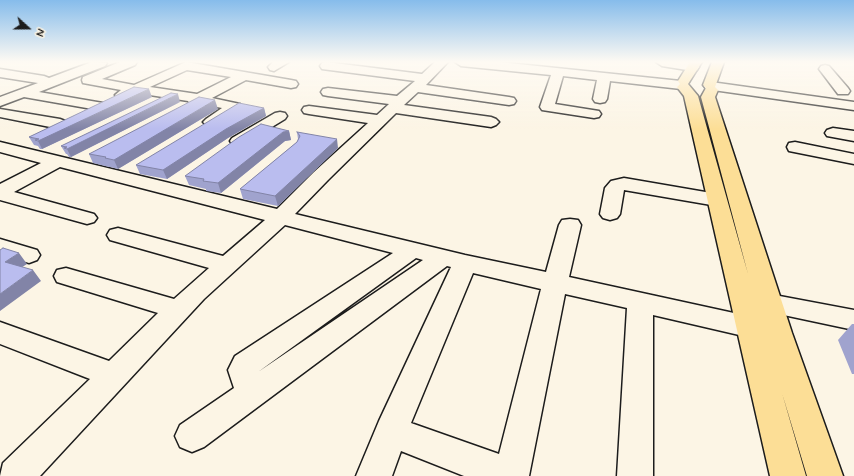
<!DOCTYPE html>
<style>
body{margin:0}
#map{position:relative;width:854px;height:476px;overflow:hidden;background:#fcf5e5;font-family:Mynerve,sans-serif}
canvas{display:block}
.north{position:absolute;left:8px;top:8px;width:40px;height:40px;-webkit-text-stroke:3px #fcf5e5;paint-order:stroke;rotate:111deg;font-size:11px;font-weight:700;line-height:16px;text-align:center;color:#1c1c1c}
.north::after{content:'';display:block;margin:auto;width:14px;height:18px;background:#1c1c1c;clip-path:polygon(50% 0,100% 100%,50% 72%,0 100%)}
</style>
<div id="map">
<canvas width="854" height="476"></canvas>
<div class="north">N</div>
</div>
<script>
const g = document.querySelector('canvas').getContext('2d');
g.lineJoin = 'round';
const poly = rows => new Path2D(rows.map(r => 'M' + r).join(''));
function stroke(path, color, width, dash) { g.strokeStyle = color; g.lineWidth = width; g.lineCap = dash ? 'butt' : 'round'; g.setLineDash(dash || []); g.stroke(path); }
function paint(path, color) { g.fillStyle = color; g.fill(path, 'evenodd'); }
const minor = poly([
 [92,62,107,63,105,66,39,92,103,103,105,106,103,109,98,110,24,97,0,106,0,97,38,83,0,77,0,69,44,76,49,78,92,62],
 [120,62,137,62,135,65,102,79,134,85,186,62,291,80,296,81,298,84,296,87,291,88,246,80,212,98,240,104,242,107,240,110,216,125,211,127,206,125,203,122,206,119,222,108,201,104,195,105,190,104,188,101,137,93,122,99,117,98,115,95,121,90,83,83,82,80,83,77,120,62],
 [187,70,231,77,197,94,150,87,187,70],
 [273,62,289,62,274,71,270,70,268,67,273,62],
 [326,62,422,74,435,62,448,62,426,85,509,97,514,98,516,101,514,104,509,105,418,92,404,105,491,117,496,119,499,122,496,125,491,127,396,113,328,180,295,214,465,255,546,272,559,225,562,220,570,219,578,220,581,225,569,277,775,322,779,330,775,338,765,341,653,315,653,476,617,476,627,308,565,294,529,476,464,476,401,451,392,476,356,476,379,421,451,267,447,266,204,447,192,452,180,447,175,436,180,425,234,388,228,370,235,356,393,253,285,225,204,299,40,476,0,476,3,463,90,379,0,344,0,322,109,361,158,313,57,282,54,276,57,270,66,268,174,299,209,268,110,240,107,235,110,230,118,228,223,256,265,220,60,167,14,192,94,214,97,218,94,222,87,224,0,200,0,184,41,163,0,152,0,142,277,209,314,172,368,123,309,114,304,113,302,110,304,107,309,106,377,115,389,104,328,96,323,95,321,92,323,89,328,88,397,96,415,81,322,69,320,66,322,63,326,62],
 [416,258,423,260,258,372,416,258],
 [473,273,541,289,499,454,411,423,473,273],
 [455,62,499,62,681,81,686,82,688,85,686,88,681,89,610,81,607,99,605,102,600,103,595,102,593,99,597,80,563,76,555,104,599,111,601,114,599,117,594,118,542,110,540,107,551,75,461,66,455,62],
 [656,62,687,62,697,64,699,67,697,70,693,71,662,66,656,62],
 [825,65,829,66,848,88,850,91,848,94,838,94,819,69,821,66,825,65],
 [711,82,854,102,854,110,706,89,704,86,706,83,711,82],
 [0,109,60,119,65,121,68,124,65,127,60,129,0,117,0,109],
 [280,112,285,113,287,116,285,119,244,144,238,146,232,144,230,141,232,138,275,113,280,112],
 [833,128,854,131,854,141,827,136,825,133,827,130,833,128],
 [795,142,854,154,854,164,789,151,787,147,789,143,795,142],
 [624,178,717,194,724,196,727,200,724,204,717,206,624,190,620,214,617,218,610,220,603,218,600,214,605,188,611,181,624,178],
 [0,239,37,250,40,255,37,260,29,263,0,254,0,239],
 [769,294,854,310,854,330,760,310,756,303,760,296,769,294]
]);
const major = poly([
 [690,62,702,62,688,84,698,96,748,274,701,97,706,88,703,85,712,62,724,62,715,87,718,90,715,97,792,333,843,476,807,476,782,393,806,476,770,476,684,96,677,87,680,84,678,81,690,62]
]);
const wall = poly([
 [152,97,42,149,40,149,38,146,34,145,29,137],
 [180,102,71,157,69,157,67,154,66,154,61,146],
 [264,108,266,116,228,138,167,179,140,174,136,165],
 [218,109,118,169,110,167,109,167,93,163,89,154],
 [289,131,291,140,285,141,221,193,206,191,206,189,189,185,185,176],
 [297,132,338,148,278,206,243,199,240,189,297,142,298,139],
 [852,324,854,324,854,374,852,374,838,340]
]);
const shadedWall = poly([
 [149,89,152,97,42,149,38,141],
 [178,94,180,102,71,157,67,149],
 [215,100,218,109,118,169,114,160],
 [264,108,266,116,228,138,167,179,163,170,226,129],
 [289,131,291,140,285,141,221,193,218,183,283,132],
 [337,139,338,148,278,206,275,196],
 [19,253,27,264,13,273,5,262],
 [33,270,41,281,0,311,0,294]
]);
const building = poly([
 [134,87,149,89,38,141,35,140,39,139,29,137,134,87],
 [171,93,178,94,67,149,64,148,67,147,61,146,171,93],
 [199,97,215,100,114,160,105,158,106,157,89,154,199,97],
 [239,103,264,108,226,129,163,170,136,165,239,103],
 [261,124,289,131,283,132,218,183,203,181,204,179,185,176,239,137,261,124],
 [297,132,337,139,275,196,240,189,297,142,300,136,297,132],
 [3,248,19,253,5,262,33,270,0,294,0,250,3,248]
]);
stroke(minor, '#1c1c1c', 3);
stroke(major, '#1c1c1c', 3);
paint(minor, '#fcf5e5');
paint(major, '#fcde96');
paint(wall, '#a0a3ce');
paint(shadedWall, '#8284a7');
paint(building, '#babdef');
stroke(building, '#8284a7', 1);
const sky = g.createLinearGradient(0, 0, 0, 129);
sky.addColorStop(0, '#86bceb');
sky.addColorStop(0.48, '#fefaf3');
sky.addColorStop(1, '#fefaf300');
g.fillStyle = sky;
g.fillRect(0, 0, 854, 129);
</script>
